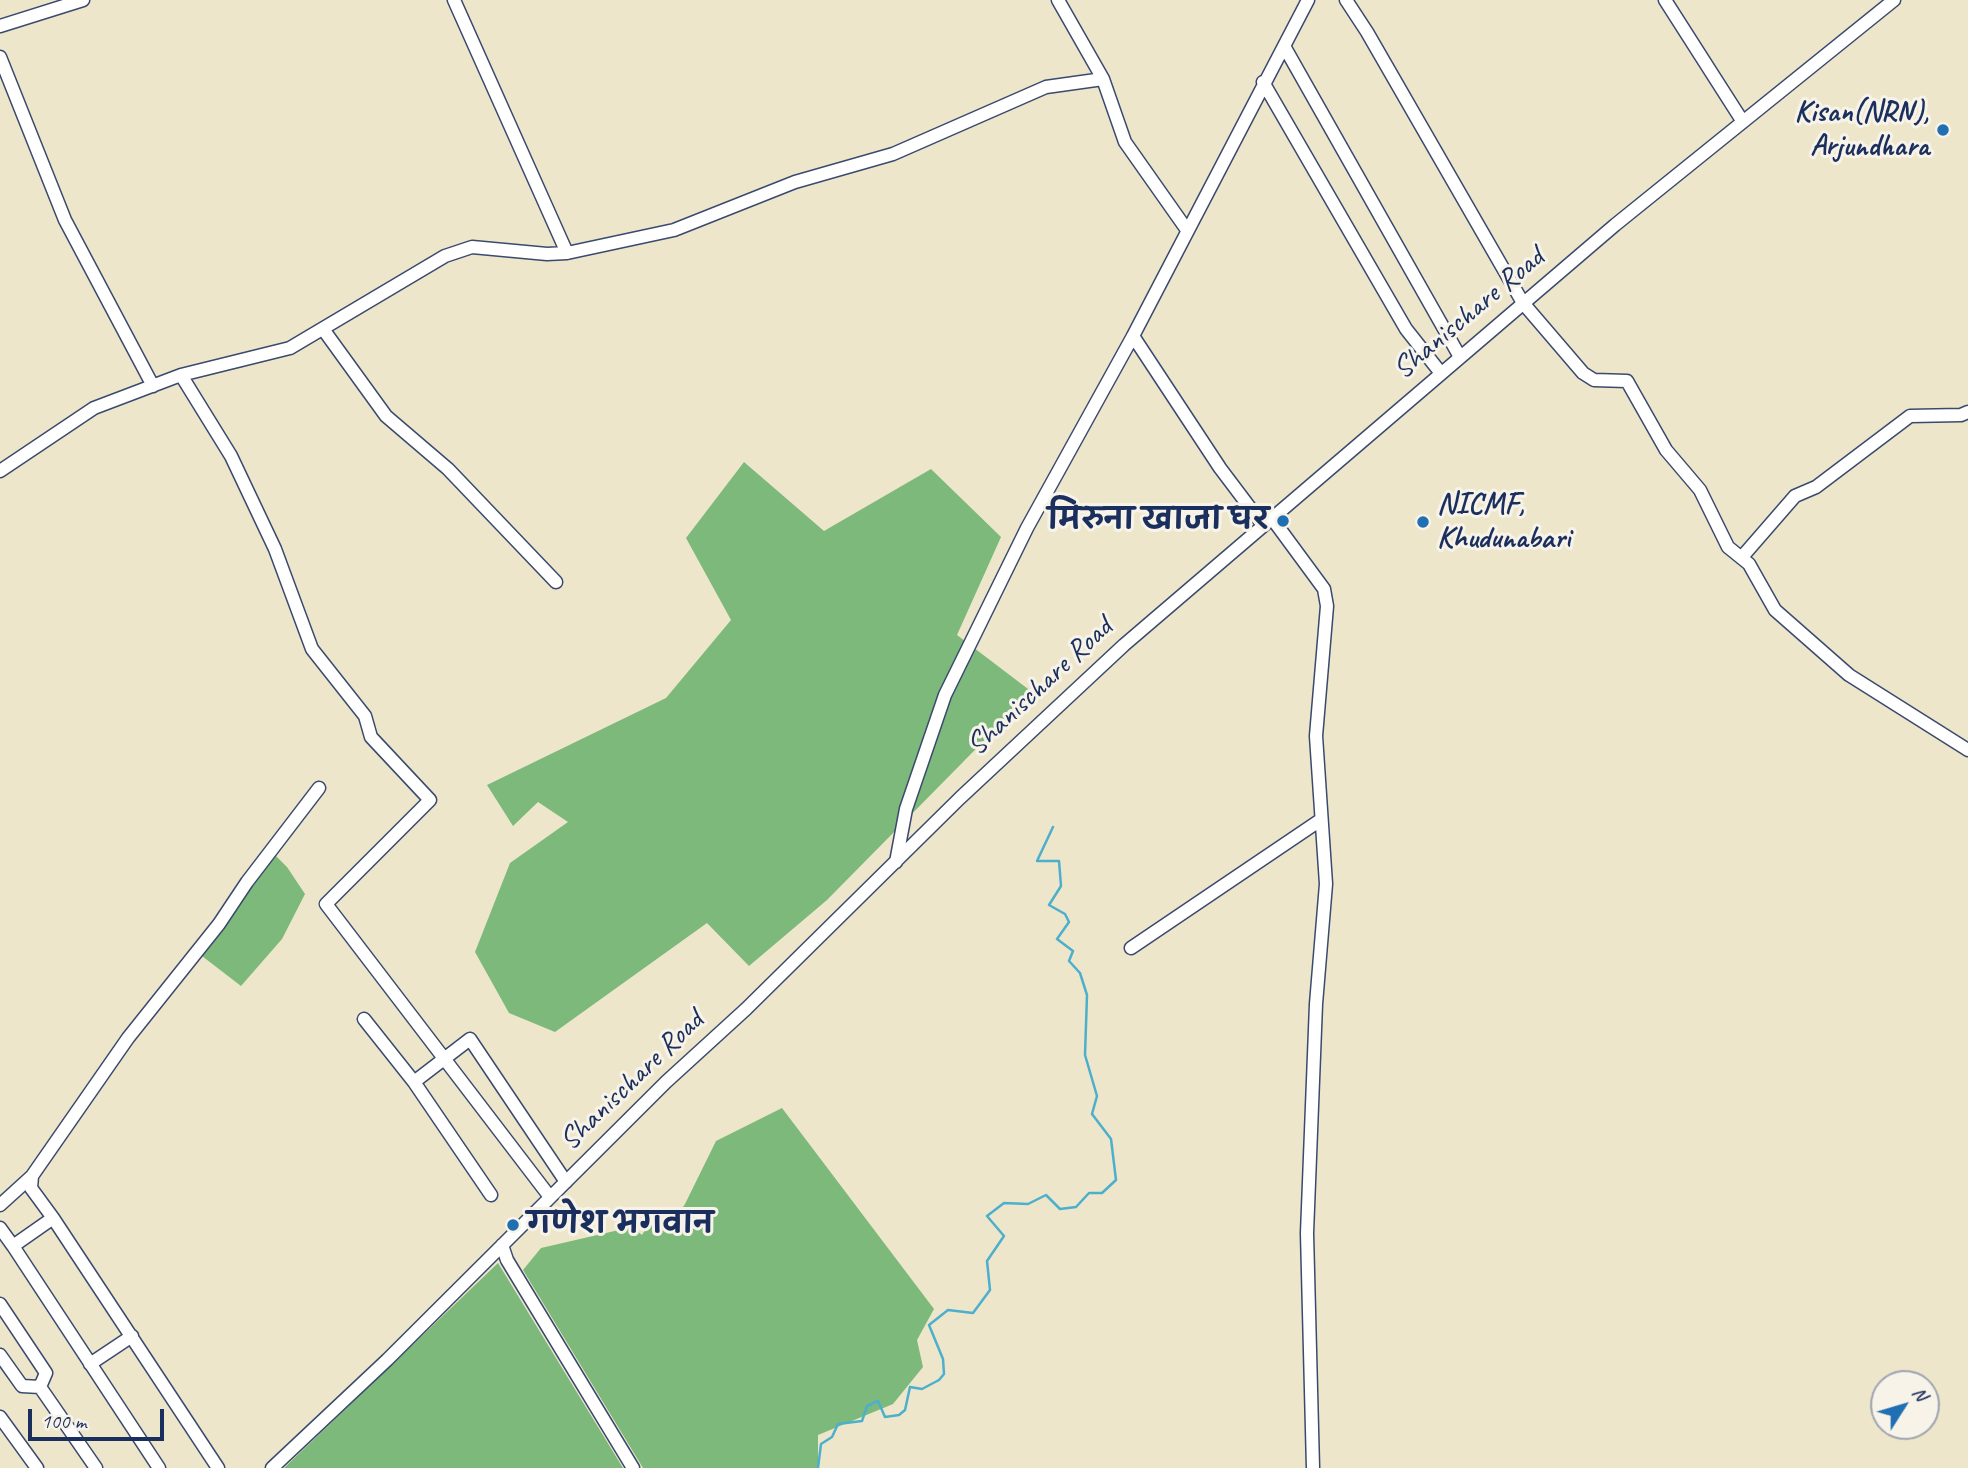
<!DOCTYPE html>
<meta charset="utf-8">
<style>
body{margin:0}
#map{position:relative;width:1968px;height:1468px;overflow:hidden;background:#ede6cb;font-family:Caveat,sans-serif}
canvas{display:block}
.north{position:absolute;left:1870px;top:1370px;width:70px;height:70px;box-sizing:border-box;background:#f7f3e8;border:2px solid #9fa5b1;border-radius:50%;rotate:53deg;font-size:19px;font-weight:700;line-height:28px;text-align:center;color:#1b2f5e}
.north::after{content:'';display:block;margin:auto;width:24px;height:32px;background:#1f6fb2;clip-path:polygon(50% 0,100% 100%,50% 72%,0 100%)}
.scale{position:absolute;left:28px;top:1409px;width:136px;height:32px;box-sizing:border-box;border:4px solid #1b2f5e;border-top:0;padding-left:9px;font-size:21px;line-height:24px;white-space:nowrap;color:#1b2f5e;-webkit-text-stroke:5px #f7f3e8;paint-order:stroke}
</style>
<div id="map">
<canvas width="1968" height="1468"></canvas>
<div class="north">N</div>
<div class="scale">100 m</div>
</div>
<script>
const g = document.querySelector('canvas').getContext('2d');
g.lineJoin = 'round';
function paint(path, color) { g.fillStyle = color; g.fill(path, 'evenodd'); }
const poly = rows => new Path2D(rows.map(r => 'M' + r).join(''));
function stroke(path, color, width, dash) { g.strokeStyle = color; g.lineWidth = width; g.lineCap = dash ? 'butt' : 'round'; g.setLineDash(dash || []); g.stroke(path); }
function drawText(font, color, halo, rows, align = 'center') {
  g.font = font + ' Caveat,"Playpen Sans Deva",sans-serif'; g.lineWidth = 6; g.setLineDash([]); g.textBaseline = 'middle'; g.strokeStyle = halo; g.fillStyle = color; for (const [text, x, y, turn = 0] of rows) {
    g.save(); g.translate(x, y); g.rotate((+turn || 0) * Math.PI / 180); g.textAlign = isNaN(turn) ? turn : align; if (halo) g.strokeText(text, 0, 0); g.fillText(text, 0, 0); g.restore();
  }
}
const forest = poly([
 [744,462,824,531,931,469,1001,537,957,635,1032,692,827,900,749,966,707,923,555,1032,509,1013,475,952,510,863,568,822,538,802,513,826,487,785,666,698,731,620,686,538],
 [274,854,287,867,305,894,282,939,241,986,202,956],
 [782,1108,934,1309,917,1340,923,1367,893,1404,818,1435,818,1468,643,1468,523,1270,541,1248,632,1227,642,1235,653,1217,673,1222,685,1204,716,1141],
 [498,1263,623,1468,284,1468]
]);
const stream = poly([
 [818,1468,821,1444,832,1437,838,1424,862,1421,867,1406,878,1401,885,1417,899,1415,905,1410,910,1387,922,1389,939,1380,944,1374,943,1359,929,1325,948,1310,973,1313,990,1290,987,1261,1004,1236,987,1216,1004,1203,1028,1204,1046,1195,1060,1209,1076,1207,1089,1193,1102,1193,1116,1180,1111,1139,1092,1114,1097,1096,1085,1055,1087,995,1080,973,1069,961,1073,951,1057,939,1069,922,1065,914,1049,905,1061,886,1059,861,1037,861,1053,827]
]);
const minor = poly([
 [454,0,567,253],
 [1058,0,1103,79,1125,142,1187,230],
 [1346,0,1367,32,1523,303,1583,373,1594,380,1627,381,1666,450,1700,490,1728,547,1749,564,1775,610,1849,675,1968,750],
 [1665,0,1743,122],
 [0,26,83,0],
 [1284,46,1460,357],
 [0,57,65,220,153,386],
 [1263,82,1406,329,1440,372],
 [323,329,386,416,448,469,556,582],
 [1133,336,1308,0],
 [181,375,231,456,275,549,312,649,365,716,371,737,430,800,326,904,550,1197],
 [0,471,94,408,181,375,290,348,445,256,472,247,547,254,567,253,674,230,795,182,893,154,1046,87,1103,79],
 [1271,517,1324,589,1327,606,1316,736,1326,884,1316,1004,1307,1233,1313,1468],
 [1742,557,1795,496,1816,487,1910,416,1961,415,1968,412],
 [896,862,906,809,945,695,1027,528,1133,336,1220,468,1263,525],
 [1131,948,1319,821],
 [364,1019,414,1082],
 [32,1176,31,1188,53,1218],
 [491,1195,414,1082,470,1039,566,1182],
 [0,1205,32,1176,128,1038,219,924,247,882,319,788],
 [0,1228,13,1246],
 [502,1245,507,1260,633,1468],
 [0,1304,46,1373,40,1387,96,1468],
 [0,1355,22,1386,40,1387],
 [90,1364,132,1336],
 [0,1417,37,1468],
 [159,1468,13,1246,53,1218,218,1468],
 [272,1468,387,1360,666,1082,746,1009,960,798,1124,645,1615,225,1894,0]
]);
const markers = [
 [1943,130,7,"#1f6fb2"],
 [1283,521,7,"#1f6fb2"],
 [1423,522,7,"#1f6fb2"],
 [513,1225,7,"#1f6fb2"]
];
const poiNames = [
 ["Kisan(NRN),",1929,113],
 ["Arjundhara",1929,147],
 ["NICMF,",1437,505,"left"],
 ["Khudunabari",1437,539,"left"],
 ["मिरुना खाजा घर",1269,521],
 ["गणेश भगवान",527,1225,"left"]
];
const streetNames = [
 ["Shanischare Road",1469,314,-40],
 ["Shanischare Road",1040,687,-43],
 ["Shanischare Road",632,1081,-44]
];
paint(forest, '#7cb97a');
stroke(stream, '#4cafcb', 2.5);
stroke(minor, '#3a4a6e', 15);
stroke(minor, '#fff', 12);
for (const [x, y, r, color] of markers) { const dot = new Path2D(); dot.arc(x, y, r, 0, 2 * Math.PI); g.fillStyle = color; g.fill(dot); stroke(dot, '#f7f3e8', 2.5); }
drawText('bold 30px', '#1b2f5e', '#f7f3e8', poiNames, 'right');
drawText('30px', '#1b2f5e', '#f7f3e8', streetNames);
</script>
